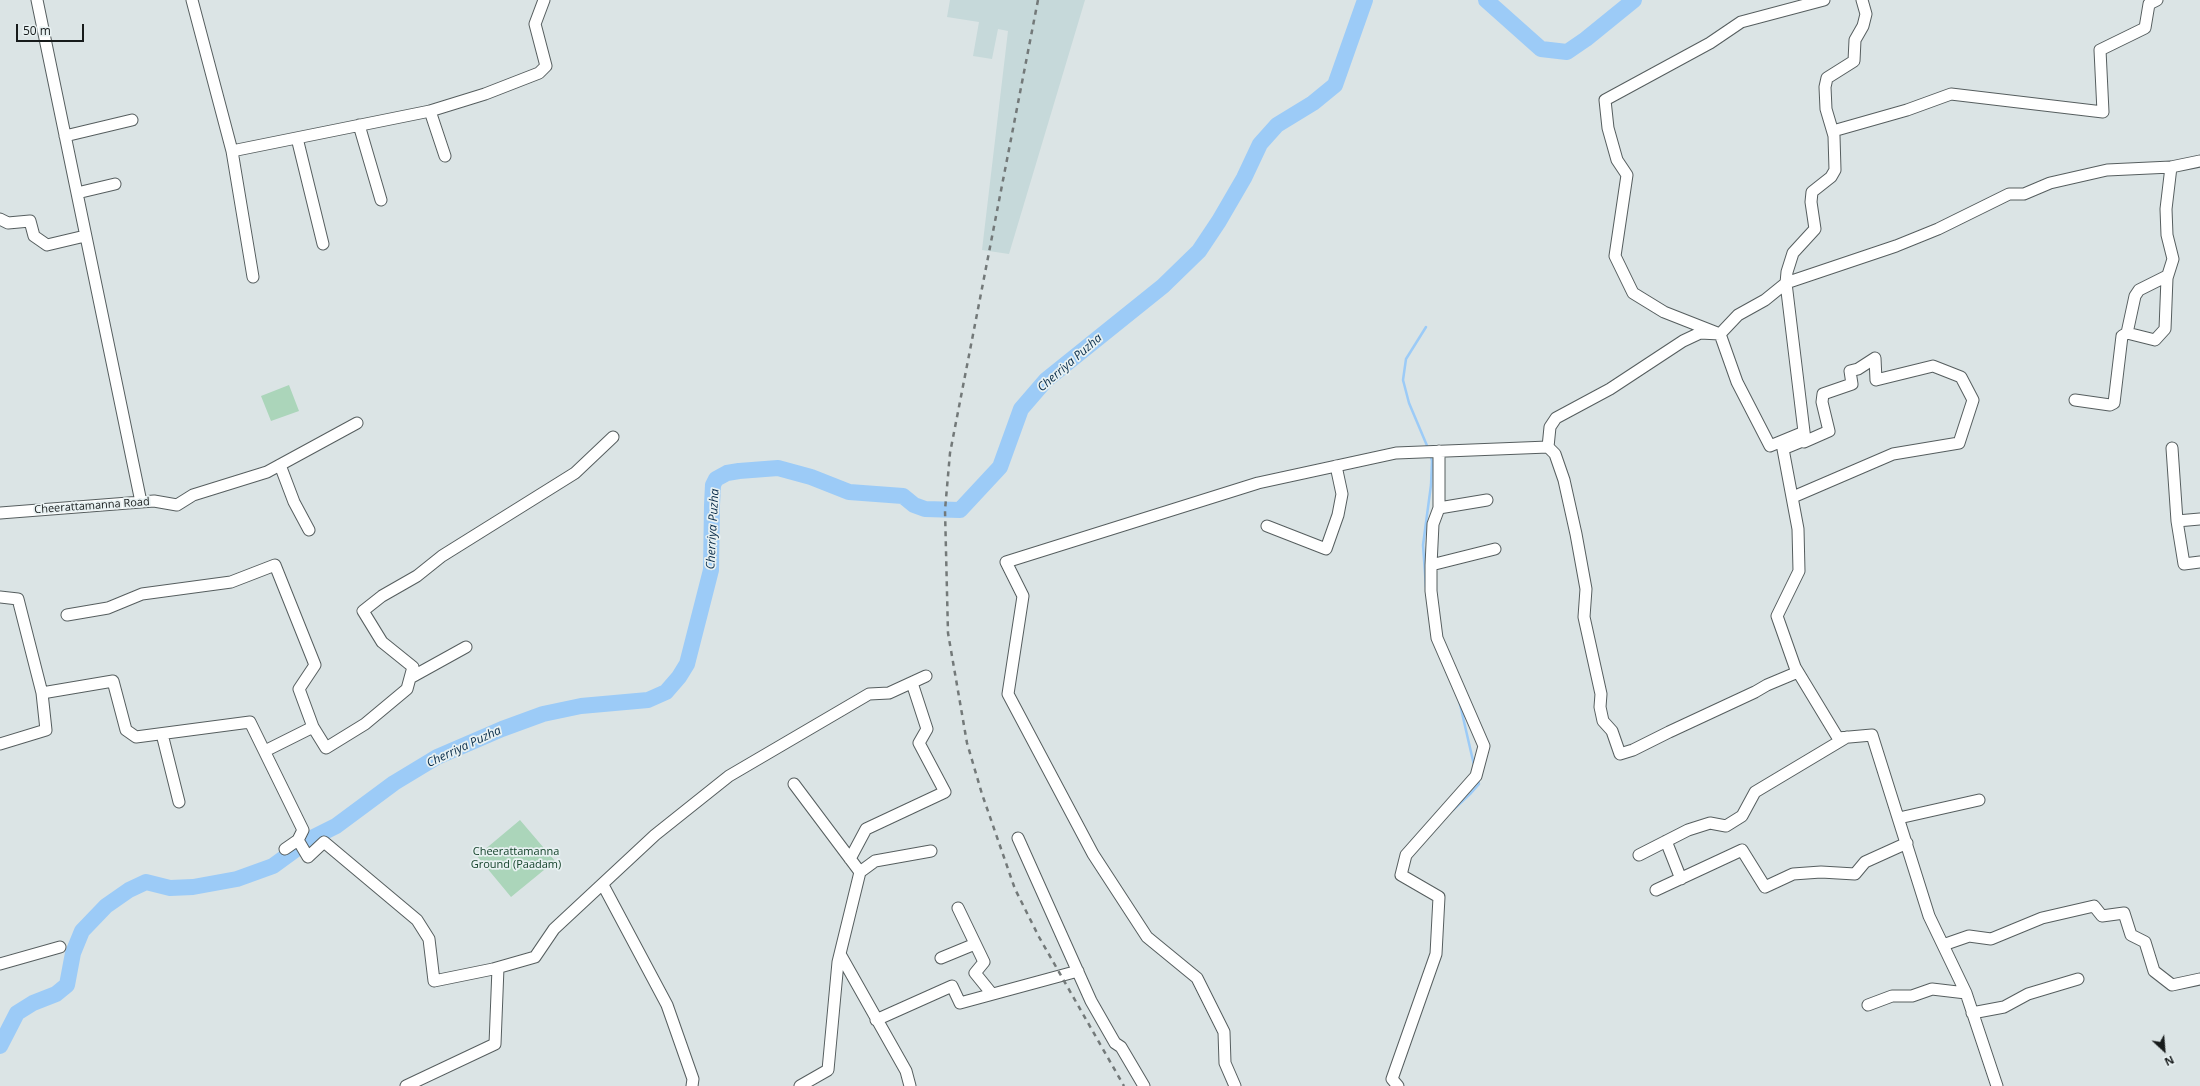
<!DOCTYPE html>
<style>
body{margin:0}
#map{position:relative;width:2200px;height:1086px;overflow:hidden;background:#dbe4e5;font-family:"Open Sans",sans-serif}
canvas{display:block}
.north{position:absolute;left:2144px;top:1030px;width:40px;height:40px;-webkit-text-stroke:3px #e8f1f2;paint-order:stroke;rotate:154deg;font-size:11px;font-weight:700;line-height:16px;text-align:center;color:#171b1b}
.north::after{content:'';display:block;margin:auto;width:14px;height:18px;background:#171b1b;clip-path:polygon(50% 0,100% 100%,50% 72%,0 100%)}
.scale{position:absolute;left:16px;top:24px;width:68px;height:18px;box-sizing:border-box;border:2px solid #171b1b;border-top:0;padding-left:5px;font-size:12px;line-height:14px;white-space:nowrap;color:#171b1b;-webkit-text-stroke:3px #e8f1f2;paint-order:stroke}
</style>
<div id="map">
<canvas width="2200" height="1086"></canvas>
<div class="north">N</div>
<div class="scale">50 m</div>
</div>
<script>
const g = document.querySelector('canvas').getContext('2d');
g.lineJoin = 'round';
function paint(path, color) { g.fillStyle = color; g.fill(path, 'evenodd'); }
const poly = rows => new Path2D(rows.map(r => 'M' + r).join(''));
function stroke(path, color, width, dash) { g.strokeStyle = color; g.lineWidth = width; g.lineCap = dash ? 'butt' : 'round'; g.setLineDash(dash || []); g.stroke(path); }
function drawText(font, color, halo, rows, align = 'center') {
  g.font = font + ' "Open Sans",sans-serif'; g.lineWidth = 3.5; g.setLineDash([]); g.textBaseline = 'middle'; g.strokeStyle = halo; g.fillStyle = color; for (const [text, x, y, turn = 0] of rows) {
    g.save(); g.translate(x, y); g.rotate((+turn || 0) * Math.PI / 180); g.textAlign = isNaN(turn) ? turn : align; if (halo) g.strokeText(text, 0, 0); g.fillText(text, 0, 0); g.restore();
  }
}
const built = poly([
 [950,0,1085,0,1009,254,982,250,1008,31,998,29,992,59,973,56,979,22,947,17]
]);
const green = poly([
 [289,385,299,411,271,421,261,396],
 [520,820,555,861,511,897,477,856]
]);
const stream = poly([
 [1426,327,1406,359,1403,380,1409,403,1428,448],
 [1426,587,1423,545,1431,485,1432,461,1430,454],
 [1459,700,1474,765],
 [1453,810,1471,793,1479,784,1478,780]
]);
const river = poly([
 [1486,0,1541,49,1567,52,1586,39,1634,0],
 [0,1046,17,1013,33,1003,56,994,67,985,73,953,82,931,106,906,129,890,146,882,170,888,193,887,237,879,273,866,310,839,336,826,394,783,437,757,502,729,543,714,581,706,648,700,666,692,679,677,687,664,711,570,712,505,713,485,716,479,727,473,739,471,778,468,811,477,849,492,903,496,914,505,925,509,960,510,1000,467,1021,409,1046,380,1163,286,1199,251,1219,221,1244,178,1260,144,1277,125,1313,103,1335,85,1365,0]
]);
const minor = poly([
 [37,0,141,502],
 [192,0,232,151,430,111,445,156],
 [1862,0,1866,14,1863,26,1855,40,1854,61,1827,78,1825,87,1826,109,1834,136,1835,170,1831,177,1812,192,1811,202,1815,229,1793,253,1787,272,1786,283,1805,440,1783,449,1798,529,1799,571,1777,616,1795,667,1838,738,1872,735,1929,916,1966,993,1997,1086],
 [430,111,485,94,539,73,546,66,535,24,544,0],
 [359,125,381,200],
 [1833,131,1907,110,1951,94,2103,112,2100,50,2145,28,2149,4,2157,0],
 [65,136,132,120],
 [297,138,323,244],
 [232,151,253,277],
 [77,193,115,184],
 [0,219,8,223,30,221,34,236,47,245,85,236],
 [2127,333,2135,296,2139,290,2167,276],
 [2075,400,2110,405,2114,403,2122,336,2127,333,2155,340,2165,329,2167,278,2173,259,2167,235,2166,209,2171,167],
 [1804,432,1770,446,1737,382,1720,334,1664,312,1633,293,1615,256,1627,175,1617,160,1608,128,1605,100,1710,43,1741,22,1824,0],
 [1548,447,1555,454,1564,480,1576,534,1586,589,1584,617,1601,694,1600,707,1603,721,1612,731,1620,754,1633,750,1669,732,1755,692,1767,685,1798,672],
 [2172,448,2177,521,2200,519],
 [280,465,294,502,309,530],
 [1793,497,1893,454,1959,443,1973,400,1961,377,1933,366,1876,380,1875,358,1858,369,1850,371,1852,384,1823,394,1822,402,1829,431,1804,442],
 [1439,508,1487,500],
 [0,513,154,501,177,505,193,495,267,472,357,423],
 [2177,521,2184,564,2200,562],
 [1267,526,1326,549,1338,515,1342,494,1336,466],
 [1431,565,1495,549],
 [0,597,18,599,42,693],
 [67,615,108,608,142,594,231,582,275,565,315,665,299,689,313,727],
 [410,678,466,647],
 [162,734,179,802],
 [0,744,46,730,42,693,113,681,126,730,136,737,250,722,303,830,298,840,285,849],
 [265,751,313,727,326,748,365,724,407,689,413,667,382,642,363,611,382,596,417,576,442,556,575,473,613,437],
 [794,784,860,872],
 [1899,818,1979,800],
 [1018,838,1091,1001,1115,1043,1121,1047,1144,1086],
 [298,840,308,857,324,842,417,920,429,939,434,981,493,969,535,957,554,929,655,835,729,776,869,694,889,693,926,676],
 [1666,841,1681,879],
 [1639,855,1688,830,1710,823,1726,826,1742,816,1755,792,1847,737],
 [850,859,866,829,945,792,919,743,927,729,912,683],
 [603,885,667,1005,693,1079,692,1086],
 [1656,890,1742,850,1765,887,1793,874,1821,872,1855,874,1865,862,1907,843],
 [958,908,984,962,975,973,992,994],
 [1943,945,1969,936,1991,939,2042,918,2094,906,2102,916,2124,913,2131,935,2145,942,2154,971,2172,985,2200,979],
 [840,954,906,1071,910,1086],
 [941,958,975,944],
 [0,964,60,947],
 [1868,1005,1892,996,1912,996,1932,989,1966,993],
 [1972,1013,2004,1007,2028,994,2078,979],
 [876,1020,952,986,960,1003,1078,971],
 [406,1086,495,1044,498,968],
 [800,1086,828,1070,838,962,860,872,875,861,931,851],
 [1235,1086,1225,1063,1224,1032,1197,978,1147,937,1093,854,1008,694,1023,596,1006,562,1258,483,1396,453,1548,447,1550,427,1556,418,1610,389,1683,341,1700,333,1720,334,1738,315,1765,300,1786,283,1896,246,1938,229,2009,194,2024,194,2050,183,2107,170,2171,167,2200,161],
 [1398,1086,1392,1079,1436,954,1439,897,1401,875,1406,855,1476,776,1484,746,1437,638,1431,591,1431,565,1433,524,1439,508,1439,451]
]);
const rail = poly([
 [1038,0,950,453,945,510,948,633,967,743,982,794,1015,889,1039,937,1124,1086]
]);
const streetNames = [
 ["Cheerattamanna Road",92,506,-4]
];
const parkNames = [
 ["Cheerattamanna",516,852],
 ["Ground (Paadam)",516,865]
];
const waterNames = [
 ["Cherriya Puzha",1070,363,-41],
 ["Cherriya Puzha",713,529,-87],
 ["Cherriya Puzha",464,747,-25]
];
paint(built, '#c6d9da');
paint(green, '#abd5ba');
stroke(stream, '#9ccbf7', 2.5);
stroke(river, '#9ccbf7', 16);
stroke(minor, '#565e5f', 13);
stroke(minor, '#fff', 11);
stroke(rail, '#737979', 2.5, [5, 5]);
drawText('11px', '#171b1b', '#e8f1f2', streetNames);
drawText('11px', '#14422a', '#e8f1f2', parkNames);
drawText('italic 12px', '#0a2d4a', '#e8f1f2', waterNames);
</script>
